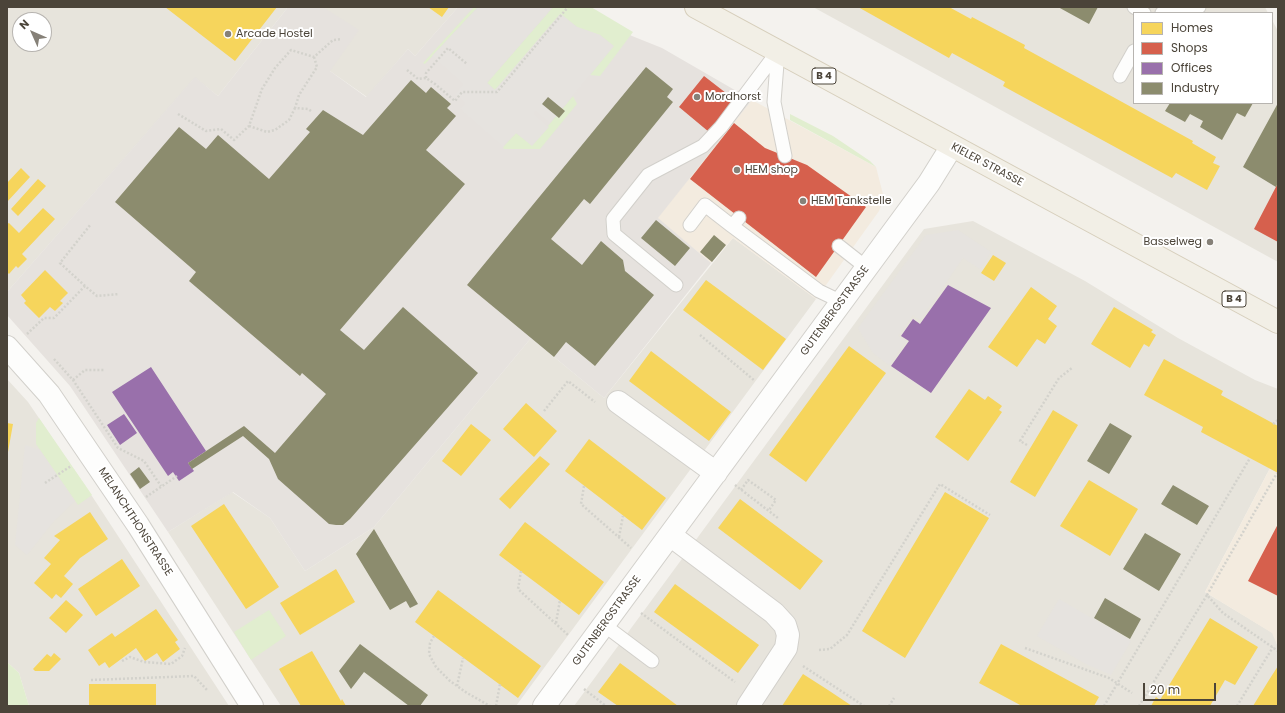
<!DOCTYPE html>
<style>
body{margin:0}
#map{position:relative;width:1285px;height:713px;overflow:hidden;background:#f4f2ee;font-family:Poppins,sans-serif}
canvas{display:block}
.frame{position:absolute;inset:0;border:8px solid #4b4439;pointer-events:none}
.legend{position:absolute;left:1133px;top:12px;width:140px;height:92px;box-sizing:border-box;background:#fff;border:1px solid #b7b4b0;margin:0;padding:5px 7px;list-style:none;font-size:12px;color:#4b4439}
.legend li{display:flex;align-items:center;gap:8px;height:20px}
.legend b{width:20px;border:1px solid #b7b4b0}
.north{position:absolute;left:12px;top:12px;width:40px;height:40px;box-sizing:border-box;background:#fff;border:1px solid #b7b4b0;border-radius:50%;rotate:315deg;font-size:11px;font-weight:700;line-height:16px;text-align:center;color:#4b4439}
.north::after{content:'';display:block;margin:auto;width:14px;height:18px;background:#868178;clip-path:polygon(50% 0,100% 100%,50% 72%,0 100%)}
.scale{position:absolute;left:1143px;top:683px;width:73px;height:18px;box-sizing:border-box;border:2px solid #4b4439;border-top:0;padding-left:5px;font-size:12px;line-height:14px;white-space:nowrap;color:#4b4439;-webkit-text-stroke:3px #fff;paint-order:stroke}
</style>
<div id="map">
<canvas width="1285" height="713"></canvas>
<div class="frame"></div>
<ul class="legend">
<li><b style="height:11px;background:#f6d55c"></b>Homes</li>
<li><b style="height:11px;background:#d6604d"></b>Shops</li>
<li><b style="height:11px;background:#9970ab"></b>Offices</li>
<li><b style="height:11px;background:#8c8c6e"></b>Industry</li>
</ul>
<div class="north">N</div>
<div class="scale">20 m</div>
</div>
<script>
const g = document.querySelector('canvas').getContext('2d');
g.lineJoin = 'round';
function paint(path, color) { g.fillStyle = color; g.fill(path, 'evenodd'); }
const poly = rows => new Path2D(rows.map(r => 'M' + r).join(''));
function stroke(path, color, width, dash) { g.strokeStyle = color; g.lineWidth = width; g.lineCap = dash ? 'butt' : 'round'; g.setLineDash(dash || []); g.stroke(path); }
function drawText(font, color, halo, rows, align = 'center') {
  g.font = font + ' Poppins,sans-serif'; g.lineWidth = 4; g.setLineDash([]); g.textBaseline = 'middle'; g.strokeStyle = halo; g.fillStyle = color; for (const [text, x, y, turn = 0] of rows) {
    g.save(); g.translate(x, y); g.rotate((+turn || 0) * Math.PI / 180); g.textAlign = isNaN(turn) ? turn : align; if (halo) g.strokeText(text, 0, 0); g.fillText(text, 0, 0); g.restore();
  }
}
const residential = poly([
 [7,7,288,7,218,96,195,78,7,292],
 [20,20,44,20,44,44,20,44],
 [323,7,458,7,415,56,408,49,367,97,330,71],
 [813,7,1265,7,1268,13,1134,13,1134,103,1272,103,1272,20,1278,31,1278,262],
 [973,221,1085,281,1178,338,1255,380,1278,389,1278,453,1205,592,1273,633,1278,647,1278,706,574,706,924,229],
 [733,238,816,299,516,706,281,706,168,532,232,492,270,518,305,571,374,527,531,338,604,398],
 [7,379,28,402,88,490,229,706,29,706,19,673,7,662]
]);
const commercial = poly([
 [752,100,876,167,884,198,879,211,816,299,733,238,711,263,657,218],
 [1278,453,1278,647,1272,633,1205,592]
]);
const industrial = poly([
 [288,7,323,7,359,30,330,71,366,97,408,49,415,56,458,7,582,7,632,36,662,48,752,100,658,218,711,263,604,398,531,338,374,527,305,571,270,518,233,492,168,532,70,386,7,315,7,292,195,77,218,96]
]);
const green = poly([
 [474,7,478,7,425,64,423,63],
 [553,7,591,7,633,32,600,76,590,75,613,46,600,35,577,27,560,14,495,90,487,83],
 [573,96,577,104,540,149,504,149,503,147,516,133,532,145],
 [790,114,833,136,870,161,876,167,790,120],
 [39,418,92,495,78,505,36,444,36,423],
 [269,610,286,636,251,660,234,632],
 [7,662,19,673,29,706,7,706]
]);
const parking = poly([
 [478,7,553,7,487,83,495,90,561,14,577,27,600,35,614,46,562,109,565,111,559,118,556,116,550,123,535,111,534,114,549,127,532,146,516,133,503,147,460,109,465,103,455,94,463,84,432,56],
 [958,230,991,252,980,269,963,258,920,320,913,315,898,336,906,341,889,365,873,353,858,328,926,235],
 [25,445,40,450,75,501,54,521,27,555,15,545],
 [1059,599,1131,641,1111,675,1086,664,1037,636]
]);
const homes = poly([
 [165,7,277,7,235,61],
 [428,7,449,7,442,17],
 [858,7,949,7,971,19,972,17,1025,45,1024,48,1193,141,1192,143,1216,157,1213,163,1220,166,1207,190,1176,173,1172,178,1003,86,1005,82,952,53,949,58],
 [21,168,30,177,7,202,7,183],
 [38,179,46,186,18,216,11,209],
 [43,208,55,219,22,254,27,259,18,268,16,266,9,274,7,272,7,224,9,223,19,233],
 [993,255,1006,263,994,281,981,273],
 [45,270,68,293,60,301,63,303,55,311,50,307,39,318,24,303,26,301,21,295],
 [706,280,786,339,763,370,683,310],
 [1031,287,1057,306,1048,319,1057,326,1045,344,1037,339,1017,367,988,347],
 [1114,307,1153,330,1151,332,1156,335,1149,347,1144,344,1130,368,1091,344],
 [849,346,886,373,806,482,769,455],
 [651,351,731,412,709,441,629,381],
 [1164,359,1223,391,1221,395,1278,426,1278,473,1201,432,1203,427,1144,395],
 [969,389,985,400,988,396,1002,406,999,410,1002,412,968,461,935,437],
 [526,403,557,431,534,457,503,429],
 [1053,410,1078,425,1035,497,1010,482],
 [7,423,13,424,8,452,7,452],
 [471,424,491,440,461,476,442,461],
 [589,439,666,498,642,530,565,471],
 [540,456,550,464,510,509,499,499],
 [1089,480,1138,509,1110,556,1060,526],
 [945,492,989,518,905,658,862,631],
 [740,499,823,561,800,590,718,528],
 [224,504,279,587,246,609,191,526],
 [90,512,108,539,80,558,64,576,73,584,61,598,56,594,52,599,34,583,51,564,44,558,60,540,54,536],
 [525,522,604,582,579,615,499,555],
 [122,559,140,586,96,616,78,589],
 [336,569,355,602,300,635,280,603],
 [675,584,759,645,738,673,654,612],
 [438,590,541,666,518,698,415,622],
 [66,600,83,615,66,633,49,618],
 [156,609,178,640,175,642,180,649,163,662,157,653,145,661,136,648,109,668,105,662,99,666,88,650,112,633,115,637],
 [1210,618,1258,647,1235,685,1225,680,1210,706,1151,706,1156,697,1160,700],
 [1001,644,1099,697,1094,706,1022,706,979,683],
 [312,651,341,701,342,699,346,706,301,706,279,669],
 [54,653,61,659,49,671,35,671,33,669,47,654,51,657],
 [620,663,662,694,678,706,618,706,598,692],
 [1278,666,1278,706,1253,706,1269,680],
 [803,674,828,690,852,706,782,706],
 [89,684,156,684,156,706,89,706]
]);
const shops = poly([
 [704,76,735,100,709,132,679,107],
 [734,123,765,148,807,165,866,207,816,277,690,179],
 [1278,183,1278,242,1254,229],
 [1278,524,1278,596,1248,581]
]);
const offices = poly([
 [948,285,991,308,931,393,891,366,909,341,901,336,913,319,920,324],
 [151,367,206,451,188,463,194,471,179,481,173,472,168,476,112,392],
 [124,414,137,433,120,445,107,425]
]);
const industry = poly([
 [1058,7,1098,7,1089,24],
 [646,67,673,89,667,97,673,102,590,204,584,199,551,239,582,265,601,241,623,260,625,271,654,295,595,366,566,342,554,357,467,285],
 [411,80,426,93,431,87,451,104,447,108,456,116,426,150,465,184,340,330,364,350,403,307,478,373,350,519,343,525,336,525,329,524,278,479,269,459,243,436,192,469,188,463,244,426,275,453,326,394,302,373,300,376,189,281,196,272,115,202,179,127,206,149,218,135,269,179,310,132,306,129,323,110,363,135],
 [548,97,565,111,559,118,542,104],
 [1170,103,1253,103,1245,117,1237,113,1222,140,1200,127,1203,121,1190,114,1185,122,1165,111],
 [1278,103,1278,183,1276,187,1243,167],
 [656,220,690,248,675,266,641,238],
 [714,235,726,245,712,262,700,252],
 [1110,423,1132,436,1109,474,1087,461],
 [139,467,150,482,140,489,130,474],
 [1173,485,1209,506,1197,525,1161,504],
 [374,529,418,604,410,608,406,601,390,610,356,554],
 [1145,533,1181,554,1159,591,1123,569],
 [1105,598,1141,619,1130,639,1094,618],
 [360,644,428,695,420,706,409,706,364,672,351,689,339,671]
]);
const path = poly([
 [407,70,418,79,426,78,435,84,455,101,462,92,497,92,568,7],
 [426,78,426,73,448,48,467,64],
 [311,111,308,109,295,108,299,95,317,67,314,57],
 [178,114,206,131,221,129,234,140,249,126,262,89,275,68,291,50,314,57,333,40,342,39],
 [249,126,267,132,275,130,289,120,295,108],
 [85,286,60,263,91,224],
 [27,334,44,318,54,318,85,286,97,296,119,294],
 [700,335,755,381],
 [54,359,73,380,118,448,144,461,161,486],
 [73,380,85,370,104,370],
 [544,411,568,381,595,402],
 [1273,424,1278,420],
 [1027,445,1020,441,1059,378,1072,368],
 [45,483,71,466],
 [735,485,778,518],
 [584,486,581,504,631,548],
 [741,490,748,480,776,500,769,510],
 [146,497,177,476],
 [619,537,623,516],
 [521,571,518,589,568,635],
 [1207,595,1277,473],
 [641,613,735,682],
 [556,623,560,600],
 [434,636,430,643,429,654,436,667,450,681,467,693,490,706],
 [1025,648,1109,678,1132,693],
 [819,650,830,649,847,635,940,484,990,515],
 [122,661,130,657,144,662,171,664,182,656,185,648],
 [803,666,864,706],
 [91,680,194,676,207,690],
 [457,686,463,658],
 [584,689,606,706],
 [496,706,500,684],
 [889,706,894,698],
 [1104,706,1250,458],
 [1139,706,1207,595,1223,613,1278,651],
 [1237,706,1273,647]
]);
const lane = poly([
 [1134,7,1144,13],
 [1162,13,1199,7],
 [1120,76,1134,51],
 [690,225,705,205,732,226,739,218],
 [732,226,819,291,842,302],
 [839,246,867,268],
 [676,285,614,234,613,219,648,175,703,146,721,127,778,51,774,102,785,156],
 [604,625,652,661]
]);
const street = poly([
 [7,347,49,394,89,453,138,525,252,706],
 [618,402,716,473],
 [670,535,774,613,785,625,788,635,786,648,748,706],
 [544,706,929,183,952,146]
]);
const primary = poly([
 [696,7,1278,322]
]);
const markers = [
 [228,34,4,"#868178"],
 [697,97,4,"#868178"],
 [737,170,4,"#868178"],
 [803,201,4,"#868178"],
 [1210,242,4,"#868178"]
];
const shields = [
 [824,76,24],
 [1234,299,24]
];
const shieldNames = [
 ["B 4",824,76],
 ["B 4",1234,299]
];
const poiNames = [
 ["Arcade Hostel",236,34],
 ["Mordhorst",705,97],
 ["HEM shop",745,170],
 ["HEM Tankstelle",811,201],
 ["Basselweg",1202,242,"right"]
];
const streetNames = [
 ["KIELER STRASSE",987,165,28],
 ["GUTENBERGSTRASSE",835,311,-54],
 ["MELANCHTHONSTRASSE",135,522,57],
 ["GUTENBERGSTRASSE",607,621,-54]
];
paint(residential, '#e7e4dc');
paint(commercial, '#f3ebdf');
paint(industrial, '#e6e2de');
paint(green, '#e1eecf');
paint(parking, '#e6e3df');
paint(homes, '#f6d55c');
paint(shops, '#d6604d');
paint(offices, '#9970ab');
paint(industry, '#8c8c6e');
stroke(lane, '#d2d0cb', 15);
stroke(street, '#d2d0cb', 24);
stroke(primary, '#d6cebb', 24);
stroke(path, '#d3d2cc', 2.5, [2, 2]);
stroke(lane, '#fdfdfc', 13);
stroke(street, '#fdfdfc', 22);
stroke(primary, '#f2efe6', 22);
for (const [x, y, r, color] of markers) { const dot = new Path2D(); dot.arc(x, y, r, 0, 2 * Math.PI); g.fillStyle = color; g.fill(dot); stroke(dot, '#fff', 1.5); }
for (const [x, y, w] of shields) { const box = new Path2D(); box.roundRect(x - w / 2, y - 8, w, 16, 3); g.fillStyle = '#fff'; g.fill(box); stroke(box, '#4b4439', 1); }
drawText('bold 10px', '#4b4439', null, shieldNames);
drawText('11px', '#4b4439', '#fff', poiNames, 'left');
drawText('11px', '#4b4439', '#fff', streetNames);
</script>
